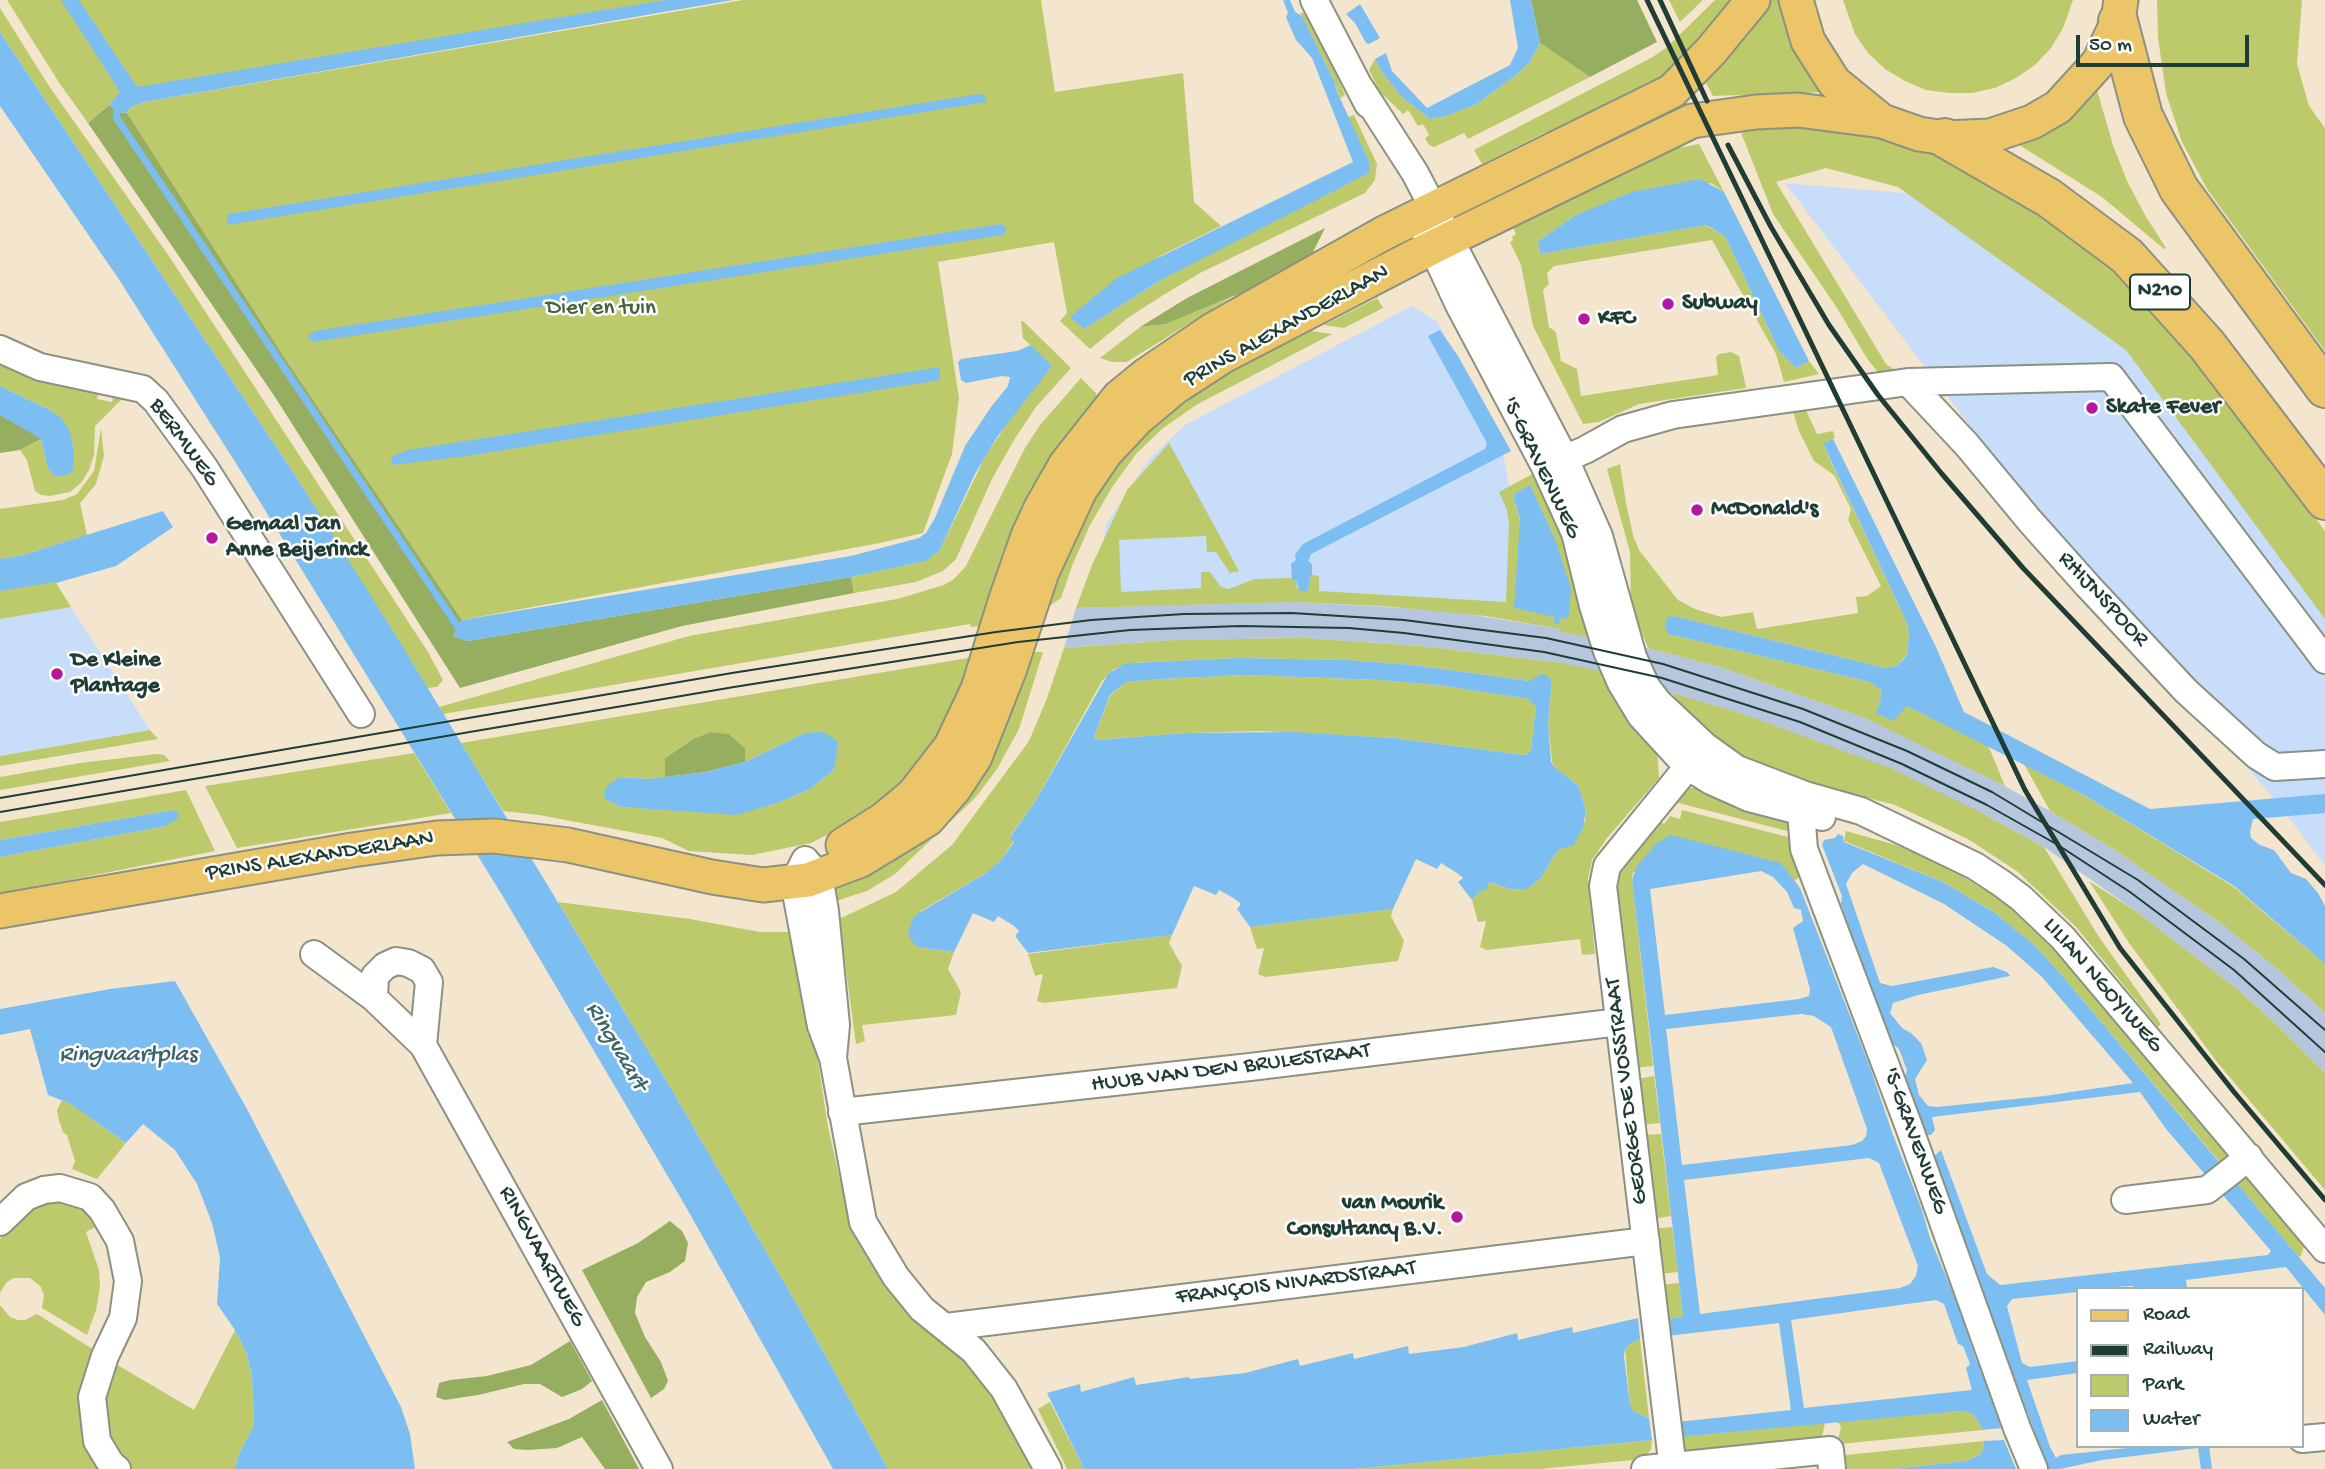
<!DOCTYPE html>
<meta charset="utf-8">
<style>
body{margin:0}
#map{position:relative;width:2325px;height:1469px;overflow:hidden;background:#f4e6ce;font-family:"Gochi Hand",sans-serif}
canvas{display:block}
.legend{position:absolute;left:2076px;top:1287px;width:228px;height:161px;box-sizing:border-box;background:#fff;border:2px solid #a5b1ae;margin:0;padding:9px 12px;list-style:none;font-size:21px;color:#1f3d34}
.legend li{display:flex;align-items:center;gap:14px;height:35px}
.legend b{width:35px;border:2px solid #a5b1ae}
.scale{position:absolute;left:2076px;top:35px;width:173px;height:32px;box-sizing:border-box;border:4px solid #1f3d34;border-top:0;padding-left:9px;font-size:21px;line-height:24px;white-space:nowrap;color:#1f3d34;-webkit-text-stroke:5px #fff;paint-order:stroke}
</style>
<div id="map">
<canvas width="2325" height="1469"></canvas>
<ul class="legend">
<li><b style="height:9px;background:#edc569"></b>Road</li>
<li><b style="height:9px;background:#1f3d34"></b>Railway</li>
<li><b style="height:19px;background:#bdca6c"></b>Park</li>
<li><b style="height:19px;background:#7cbef1"></b>Water</li>
</ul>
<div class="scale">50 m</div>
</div>
<script>
const g = document.querySelector('canvas').getContext('2d');
g.lineJoin = 'round';
function paint(path, color) { g.fillStyle = color; g.fill(path, 'evenodd'); }
const poly = rows => new Path2D(rows.map(r => 'M' + r).join(''));
function stroke(path, color, width, dash) { g.strokeStyle = color; g.lineWidth = width; g.lineCap = dash ? 'butt' : 'round'; g.setLineDash(dash || []); g.stroke(path); }
function drawText(font, color, halo, rows, align = 'center') {
  g.font = font + ' "Gochi Hand",sans-serif'; g.lineWidth = 5; g.setLineDash([]); g.textBaseline = 'middle'; g.strokeStyle = halo; g.fillStyle = color; for (const [text, x, y, turn = 0] of rows) {
    g.save(); g.translate(x, y); g.rotate((+turn || 0) * Math.PI / 180); g.textAlign = isNaN(turn) ? turn : align; if (halo) g.strokeText(text, 0, 0); g.fillText(text, 0, 0); g.restore();
  }
}
const built = poly([
 [1785,183,1928,195,2114,308,2325,582,2325,866,2287,815,2042,521],
 [1412,306,1437,321,1502,447,1519,539,1514,615,1093,604,1106,525,1149,459,1185,425],
 [71,607,150,730,0,756,0,619]
]);
const industrial = poly([
 [1296,602,1449,611,1561,629,1561,632,1648,648,1717,666,1865,718,1975,770,2050,811,2115,850,2223,925,2276,968,2325,1013,2325,1073,2273,1021,2236,988,2137,912,2044,847,1978,811,1743,714,1563,663,1420,646,1304,638,1175,640,1064,648,1076,608]
]);
const green = poly([
 [7,0,706,0,112,102,88,123,60,84],
 [743,0,1041,0,1055,92,1183,73,1194,202,1221,226,1160,256,1071,317,1084,329,1161,280,1369,161,1348,117,1354,115,1377,164,1375,180,1365,193,1200,273,1165,294,1129,317,1090,349,1060,321,1067,313,1054,242,938,262,959,398,952,454,923,533,880,543,462,620,284,357,127,113,131,107,144,102],
 [1669,0,1703,0,1680,22],
 [1715,0,1743,0,1670,78,1592,119,1544,133,1482,164,1474,150,1651,58,1666,48],
 [1765,0,1785,0,1830,92,1713,96,1705,81,1720,57],
 [1843,0,2073,0,2063,28,2051,48,2035,65,2016,78,1995,88,1972,93,1949,93,1926,90,1905,81,1885,69,1868,53,1855,34],
 [2157,0,2302,0,2297,64,2309,106,2325,128,2325,351,2207,189,2182,142,2166,93,2158,38],
 [0,8,49,86,169,256,428,652,443,680,437,687,427,688,295,475,0,32],
 [1300,13,1306,13,1334,69,1345,95,1340,98,1334,81],
 [1540,43,1590,77,1468,139,1464,133,1434,147,1428,144,1425,138,1429,135,1423,124,1418,126,1408,110,1403,114,1380,92,1369,70,1375,59,1384,75,1403,98,1430,119,1444,117,1477,104,1515,76,1530,62],
 [2097,90,2113,145,2127,181,2145,215,2166,248,2164,249,2102,197,2016,143,2073,112],
 [1771,126,1857,132,1920,148,1986,175,2114,267,2204,369,2325,531,2325,619,2126,350,1898,187,1826,168,1776,182,1886,364,1909,380,1886,382,1868,360,1837,308,1773,214,1740,130],
 [1699,144,1724,192,1711,183,1576,215,1538,241,1540,254,1705,225,1725,236,1779,351,1796,368,1809,361,1819,374,1784,382,1776,354,1712,240,1554,266,1547,273,1549,284,1543,290,1549,327,1556,332,1561,361,1577,369,1581,396,1718,375,1716,357,1719,354,1731,352,1739,356,1746,388,1639,404,1599,422,1583,424,1533,326,1521,265,1510,242,1513,240,1512,237,1516,234,1513,227,1603,174,1642,155],
 [1233,296,1127,362,1112,362,1100,358,1140,327,1166,324],
 [1377,298,1383,308,1344,328,1324,325],
 [1021,321,1023,321,1071,368,1036,407,1014,440,992,479,956,559,943,571,916,582,854,593,851,577,926,561,940,550,985,457,1021,403,1052,366,1023,338],
 [1311,331,1332,334,1196,405,1162,429,1136,454,1111,489,1090,525,1072,566,1061,598,1042,611,1052,569,1121,445,1228,363,1298,338],
 [0,359,100,389,97,399,112,402,114,392,124,397,95,426,94,455,89,470,81,483,70,492,50,496,41,495,35,491,27,460,20,450,41,439,48,468,52,411,0,386],
 [1081,378,1096,393,1098,399,989,625,971,627,970,624,443,714,439,707,689,636,897,599,944,585,954,579,966,566,1025,448,1040,425],
 [1805,408,1817,434,1833,431,1835,438,1823,445,1907,623,1909,635,1907,655,1896,666,1885,668,1674,616,1668,634,1870,682,1881,689,1880,702,1877,713,1907,706,1988,745,2005,786,1865,718,1717,666,1648,648,1631,607,1630,552,1607,469,1620,464,1626,503,1633,535,1639,550,1678,600,1695,609,1721,617,1753,612,1757,629,1858,613,1856,597,1867,596,1881,586,1848,520,1851,509,1834,475,1814,461,1799,431,1792,409],
 [101,428,104,456,96,484,80,503,87,535,23,555,0,559,0,509,63,500,77,494,94,471],
 [1169,443,1239,571,1230,573,1216,552,1207,552,1206,536,1119,540,1121,592,1201,588,1201,572,1210,572,1221,587,1229,589,1255,579,1291,578,1296,581,1297,588,1309,587,1309,579,1312,575,1319,576,1319,591,1506,602,1509,525,1507,510,1499,492,1536,472,1555,509,1593,638,1560,632,1561,629,1485,616,1382,606,1296,602,1076,608,1092,565,1127,490],
 [1530,486,1555,539,1559,624,1520,521,1513,495],
 [55,581,71,607,0,619,0,591],
 [1304,638,1420,646,1563,663,1605,672,1657,747,1659,778,1607,838,1592,860,1588,879,1595,954,1582,955,1580,939,1487,950,1480,947,1486,921,1478,922,1472,900,1488,882,1510,889,1526,890,1541,878,1558,850,1585,822,1586,811,1579,786,1554,767,1552,761,1548,723,1552,680,1537,677,1535,680,1530,681,1413,665,1347,660,1238,658,1134,663,1114,669,1102,681,1035,802,1010,836,1014,841,1001,860,986,873,921,911,917,947,954,952,948,969,961,992,956,1015,862,1025,865,1041,856,1044,839,919,896,892,952,845,1029,741,1046,701,1064,648,1175,640],
 [1024,652,1043,652,1019,729,997,769,976,797,895,874,867,891,833,902,834,890,842,878],
 [980,656,924,765,878,809,811,843,752,855,689,851,662,838,539,815,503,811,461,743],
 [711,732,729,734,745,748,745,762,805,733,833,771,810,789,778,803,736,814,621,807,605,799,621,777,648,779,665,777,665,758,695,738],
 [1246,675,1379,680,1438,685,1530,699,1536,707,1531,749,1528,754,1523,755,1394,738,1261,731,1187,733,1097,740,1094,737,1110,696,1126,682,1159,679],
 [1672,693,1743,714,1890,768,1978,811,2044,847,2099,937,2161,1024,2158,1027,2076,927,2018,872,1968,839,1895,805,1791,778,1750,762,1716,741,1690,721],
 [150,730,158,739,0,766,0,756],
 [414,753,451,813,237,848,205,786],
 [156,754,164,755,170,761,0,790,0,777,80,763],
 [2024,764,2082,794,2234,887,2325,964,2325,1013,2276,968,2223,925,2115,850,2050,811],
 [1712,786,1788,822,1791,832,1671,801,1681,789],
 [186,790,215,851,0,894,0,857,166,826,173,810,0,840,0,822],
 [1682,810,1792,838,1803,875,1794,881,1781,863,1633,872,1632,880,1653,1066,1635,1068,1613,879,1657,818,1664,824,1670,816,1680,819],
 [1846,831,1896,845,1940,863,2008,904,2042,933,2229,1151,2226,1163,2223,1166,2059,972,2034,945,1995,913,1945,883,1844,841],
 [2089,881,2137,912,2236,988,2273,1021,2325,1073,2325,1190,2217,1062,2129,943],
 [558,902,690,919,760,932,790,932,799,936,828,1127,848,1215,871,1260,981,1376,1034,1469,888,1469,799,1308,669,1085],
 [1393,909,1391,916,1404,941,1398,961,1265,977,1258,974,1264,948,1257,949,1250,927],
 [1172,935,1169,943,1182,966,1177,988,1044,1003,1037,1001,1043,974,1035,976,1028,954],
 [1654,1076,1660,1123,1641,1125,1637,1079],
 [62,1100,69,1103,126,1143,97,1179,72,1169,75,1161,67,1135,63,1132,58,1117,57,1110],
 [1661,1134,1671,1216,1653,1219,1643,1135],
 [2248,1175,2305,1242,2301,1256,2299,1257,2233,1179],
 [72,1197,103,1223,86,1232,99,1270,100,1287,96,1310,87,1335,42,1308,44,1295,41,1287,30,1278,13,1278,6,1283,0,1293,0,1239,37,1203],
 [1672,1227,1678,1272,1659,1274,1654,1229],
 [1679,1283,1683,1317,1665,1319,1661,1285],
 [0,1305,10,1317,18,1320,25,1320,37,1314,99,1353,108,1469,0,1469],
 [235,1330,246,1352,252,1376,254,1425,238,1456,235,1469,128,1469,109,1444,104,1374,109,1360,194,1410],
 [1640,1339,1649,1418,1634,1412,1630,1406,1625,1349,1630,1344],
 [1050,1402,1084,1469,1067,1469,1038,1409],
 [1961,1411,1973,1414,1983,1430,1840,1444,1838,1440,1841,1427,1837,1421],
 [1825,1423,1821,1442,1693,1454,1685,1451,1679,1437],
 [1652,1440,1651,1449,1644,1459,1540,1469,1355,1469],
 [1984,1441,1983,1449,1979,1455,1966,1461,1893,1469,1842,1469,1841,1460,1845,1455]
]);
const forest = poly([
 [1531,0,1637,0,1657,42,1590,77,1540,43],
 [109,105,117,112,127,113,284,357,462,620,453,636,468,641,851,577,854,593,682,626,460,688,275,397,88,123],
 [1325,228,1310,258,1272,287,1233,296,1166,324,1140,327,1187,298],
 [0,415,38,435,41,439,20,450,0,453],
 [711,732,729,734,745,748,745,762,706,772,665,777,665,758,695,738],
 [670,1221,682,1231,688,1243,685,1261,670,1272,646,1282,637,1297,635,1313,645,1337,661,1362,668,1381,664,1389,651,1398,582,1270,638,1243],
 [570,1341,592,1381,582,1389,562,1397,540,1384,524,1384,478,1395,445,1400,436,1397,439,1383,450,1380,487,1376,531,1365],
 [602,1400,639,1469,605,1469,582,1437,557,1448,528,1450,514,1449,507,1442,569,1419]
]);
const water = poly([
 [61,0,79,0,137,87,665,0,733,0,144,102,131,107,127,113,117,112,109,105,120,92],
 [1283,0,1290,0,1295,12,1302,16,1334,81,1338,94,1369,161,1369,173,1161,280,1084,329,1070,317,1117,278,1353,162,1312,58,1296,40,1286,17,1288,13],
 [1510,0,1531,0,1540,43,1530,62,1515,76,1477,104,1444,117,1430,119,1403,98,1384,75,1375,59,1386,53,1392,71,1427,108,1510,65,1518,48],
 [1360,4,1380,38,1369,44,1366,43,1355,23,1346,14],
 [0,32,295,475,398,639,669,1085,799,1308,888,1469,833,1469,686,1207,502,895,244,476,118,278,0,106],
 [979,94,986,96,986,102,227,225,228,214],
 [1700,179,1724,192,1809,361,1796,368,1779,351,1725,236,1706,225,1540,254,1538,241,1576,215,1632,192],
 [1002,224,1007,229,1003,235,314,342,307,337,315,331],
 [1440,330,1458,356,1511,451,1311,554,1308,561,1312,564,1312,575,1309,579,1309,587,1307,591,1300,591,1296,581,1292,579,1291,564,1296,560,1295,555,1303,544,1485,449,1487,443,1428,336],
 [1031,345,1052,366,998,436,975,474,940,550,926,561,851,577,468,641,453,636,462,620,851,556,919,538,926,533,935,518,965,446,991,407,1008,386,1010,377,1002,376,966,383,961,380,958,362,961,359,1017,351],
 [940,367,940,380,467,456,392,465,391,457,408,450],
 [0,386,52,411,63,420,71,434,74,454,73,470,69,474,57,477,53,474,48,468,41,439,0,415],
 [1833,439,1936,647,1964,712,2150,809,2325,794,2325,813,2253,819,2250,832,2251,838,2260,845,2274,850,2291,873,2306,879,2318,893,2325,906,2325,964,2234,886,2082,794,1907,706,1893,721,1876,713,1880,702,1881,690,1870,682,1668,634,1665,626,1667,618,1674,616,1885,668,1896,666,1903,660,1907,655,1909,635,1907,623,1823,444],
 [1530,485,1555,539,1571,589,1569,614,1566,619,1560,618,1559,624,1554,623,1555,617,1514,608,1520,520,1513,495],
 [163,511,173,527,116,566,56,583,55,582,0,591,0,559,23,555],
 [1238,658,1347,660,1413,665,1530,681,1541,674,1546,675,1552,680,1548,723,1551,761,1554,767,1579,786,1586,811,1583,828,1574,845,1558,850,1541,878,1526,890,1510,889,1489,882,1487,889,1480,891,1472,900,1458,882,1463,878,1457,873,1441,863,1437,869,1416,859,1393,909,1250,927,1237,909,1241,904,1235,899,1219,890,1216,895,1194,886,1172,935,1028,953,1015,936,1019,931,1014,926,998,916,994,922,973,913,954,952,917,947,911,940,908,933,914,916,986,873,1001,860,1014,842,1010,837,1035,802,1108,674,1124,664,1134,663],
 [1246,675,1379,680,1438,685,1529,699,1536,707,1531,749,1528,754,1523,755,1394,738,1292,732,1187,733,1097,740,1094,737,1110,695,1126,682,1159,679],
 [823,732,838,741,836,761,833,771,810,789,778,803,736,815,621,807,605,799,604,791,610,783,621,777,648,779,706,772,745,762,805,733],
 [173,810,179,813,177,819,166,826,0,857,0,840],
 [1838,834,1843,836,1844,842,1945,883,1995,913,2034,945,2059,972,2325,1288,2325,1315,2286,1267,2186,1280,2187,1289,2134,1289,2133,1286,2078,1289,2078,1292,2012,1299,2007,1306,2022,1363,2030,1367,2078,1361,2078,1373,2027,1380,2050,1447,2056,1458,2061,1455,2147,1446,2209,1446,2212,1469,2201,1469,2198,1448,2102,1460,2060,1469,2049,1469,1996,1331,1974,1271,1975,1267,1967,1254,1933,1157,1941,1150,1987,1274,2000,1285,2268,1255,2271,1251,2166,1129,2140,1092,1932,1117,1935,1130,1931,1135,1924,1135,1905,1077,1907,1070,1899,1049,1892,1043,1862,963,1841,904,1842,896,1822,845,1824,840,1835,838],
 [1863,864,1944,904,2007,946,2042,977,2133,1083,2044,1096,1937,1107,1928,1106,1919,1095,1915,1079,1927,1060,1921,1043,1911,1033,1902,1028,1890,1013,1893,1003,1918,995,2010,976,2007,972,1993,967,1892,986,1880,983,1846,884,1852,873],
 [1671,835,1781,863,1800,888,1870,1067,1892,1132,1922,1210,1930,1238,1956,1300,1977,1362,1981,1364,2001,1428,1983,1430,1973,1414,1961,1411,1679,1437,1677,1422,1791,1410,1779,1323,1667,1336,1665,1319,1683,1317,1632,880,1637,866,1657,843],
 [1761,871,1773,877,1787,892,1794,908,1801,910,1803,921,1793,928,1810,989,1809,996,1799,999,1665,1015,1650,889],
 [1801,1014,1814,1016,1831,1027,1867,1129,1866,1136,1862,1141,1852,1145,1682,1165,1666,1029],
 [1869,1158,1879,1163,1918,1266,1916,1276,1910,1284,1900,1288,1700,1314,1684,1180],
 [1936,1300,1944,1304,1958,1344,1963,1346,1970,1364,1966,1368,1972,1390,1804,1408,1791,1320],
 [175,981,247,1109,401,1407,410,1434,415,1469,235,1469,238,1456,254,1425,252,1376,246,1352,235,1330,217,1304,220,1257,212,1223,197,1184,175,1150,143,1124,126,1143,69,1103,48,1095,30,1029,0,1035,0,1009,110,989],
 [1638,1318,1640,1339,1630,1344,1625,1349,1624,1356,1630,1405,1634,1412,1649,1418,1652,1440,1355,1469,1084,1469,1047,1393,1080,1384,1081,1392,1134,1377,1136,1385,1189,1377,1190,1379,1245,1373,1298,1359,1300,1366,1353,1353,1354,1359,1408,1346,1409,1354,1464,1347,1517,1333,1518,1340,1572,1327,1573,1333],
 [2004,1440,2016,1469,1893,1469,1966,1461,1979,1455,1983,1449,1984,1441]
]);
const stream = poly([
 [117,112,116,117,458,627]
]);
const minor = poly([
 [1314,0,1368,104],
 [1361,89,1415,173,1565,459,1599,536,1633,657,1646,686,1658,702,1705,746,1737,769,1805,795,1861,811,1975,866,2001,883,2021,898,2063,938,2325,1249],
 [1425,232,1459,305,1545,467,1575,533,1593,606,1607,651,1621,683,1641,716,1687,766,1711,781,1749,798,1822,817],
 [0,349,40,367,143,389,156,401,204,467,361,714],
 [1908,382,1967,445,2030,521,2088,586,2186,691,2256,755,2275,767,2325,764],
 [1550,465,1585,450,1623,429,1673,415,1908,382,2111,377,2325,660],
 [1805,795,1801,812,1804,849,1909,1127,2017,1428,2034,1469],
 [314,954,374,998],
 [423,1045,429,982,422,970,408,963,396,961,385,966,375,976,374,998,423,1045,659,1469],
 [833,1058,836,1025,825,911,819,876,805,860,794,882,821,1026,833,1058,863,1222,896,1277,922,1309,974,1351,1004,1389,1048,1469],
 [842,1112,1250,1067,1619,1022],
 [2125,1200,2207,1190,2249,1157],
 [0,1222,26,1197,44,1190,60,1188,90,1197,102,1210,120,1241,128,1281,123,1318,105,1356,92,1397,97,1441,111,1464,117,1469],
 [946,1327,1646,1241],
 [2302,1439,2325,1437],
 [1645,1469,1830,1450,1832,1469],
 [1673,1469,1603,886,1607,866,1699,753]
]);
const major = poly([
 [1796,0,1808,41,1834,82,1882,121,1919,134,1945,138,1990,136,2032,122,2058,107,2099,62,2118,21,2121,0],
 [843,845,884,819,913,795,951,746,978,689,1006,599,1028,536,1041,508,1066,464,1119,397,1146,375,1214,329,1384,233,1672,91,1711,51,1753,0],
 [0,911,352,850,437,838,494,836,568,845,712,877,763,885,808,880,861,860,928,819,954,789,975,757,1009,671,1042,572,1080,490,1106,452,1138,418,1174,388,1225,355,1433,247,1692,121,1756,112,1798,110,1882,121]
]);
const highway = poly([
 [2118,21,2143,116,2179,189,2325,388],
 [1945,138,2049,198,2127,256,2207,345,2325,500]
]);
const tram = poly([
 [0,798,732,673,996,632,1091,620,1184,614,1292,613,1404,620,1546,638,1663,664,1803,709,1907,751,1992,792,2138,880,2244,959,2325,1030],
 [0,812,734,687,1018,642,1130,630,1240,626,1349,628,1404,633,1544,652,1662,678,1800,722,1902,764,1987,805,2058,845,2130,892,2234,970,2325,1052]
]);
const rail = poly([
 [1647,0,2025,790,2120,948,2234,1092,2325,1200],
 [1660,0,1707,101],
 [1728,145,1771,227,1829,325,1878,395,1942,474,2023,568,2325,885]
]);
const markers = [
 [1668,304,7,"#b5179e"],
 [1584,319,7,"#b5179e"],
 [2092,408,7,"#b5179e"],
 [1697,510,7,"#b5179e"],
 [212,538,7,"#b5179e"],
 [57,674,7,"#b5179e"],
 [1457,1217,7,"#b5179e"]
];
const shields = [
 [2160,292,60]
];
const shieldNames = [
 ["N210",2160,292]
];
const poiNames = [
 ["Subway",1682,304],
 ["KFC",1598,319],
 ["Skate Fever",2106,408],
 ["McDonald's",1711,510],
 ["Gemaal Jan",226,525],
 ["Anne Beijerinck",226,551],
 ["De Kleine",71,661],
 ["Plantage",71,687],
 ["van Mourik",1443,1204,"right"],
 ["Consultancy B.V.",1443,1230,"right"]
];
const parkNames = [
 ["Dier en tuin",601,309]
];
const streetNames = [
 ["PRINS ALEXANDERLAAN",1287,327,-29],
 ["BERMWEG",183,443,54],
 ["'S-GRAVENWEG",1540,468,64],
 ["RHIJNSPOOR",2102,600,47],
 ["PRINS ALEXANDERLAAN",320,857,-9],
 ["LILIAN NGOYIWEG",2102,986,49],
 ["HUUB VAN DEN BRULESTRAAT",1231,1069,-7],
 ["GEORGE DE VOSSTRAAT",1628,1091,-97],
 ["'S-GRAVENWEG",1914,1141,70],
 ["RINGVAARTWEG",541,1257,61],
 ["FRANÇOIS NIVARDSTRAAT",1296,1284,-7]
];
const waterNames = [
 ["Ringvaart",615,1047,59],
 ["Ringvaartplas",128,1056]
];
paint(built, '#c8ddf9');
paint(industrial, '#b6c6de');
paint(green, '#bdca6c');
paint(forest, '#96ae60');
paint(water, '#7cbef1');
stroke(stream, '#7cbef1', 7);
stroke(minor, '#8a9281', 30);
stroke(major, '#8a9281', 37);
stroke(highway, '#8a9281', 42);
stroke(minor, '#fff', 26);
stroke(major, '#edc569', 33);
stroke(highway, '#edc569', 38);
stroke(tram, '#1f3d34', 2);
stroke(rail, '#1f3d34', 5);
for (const [x, y, r, color] of markers) { const dot = new Path2D(); dot.arc(x, y, r, 0, 2 * Math.PI); g.fillStyle = color; g.fill(dot); stroke(dot, '#fff', 2.5); }
for (const [x, y, w] of shields) { const box = new Path2D(); box.roundRect(x - w / 2, y - 17.5, w, 35, 5); g.fillStyle = '#fff'; g.fill(box); stroke(box, '#1f3d34', 2); }
drawText('bold 21px', '#1f3d34', null, shieldNames);
drawText('bold 23px', '#1f3d34', '#fff', poiNames, 'left');
drawText('23px', '#466042', '#fff', parkNames);
drawText('23px', '#1f3d34', '#fff', streetNames);
drawText('italic 24px', '#3b646d', '#fff', waterNames);
</script>
